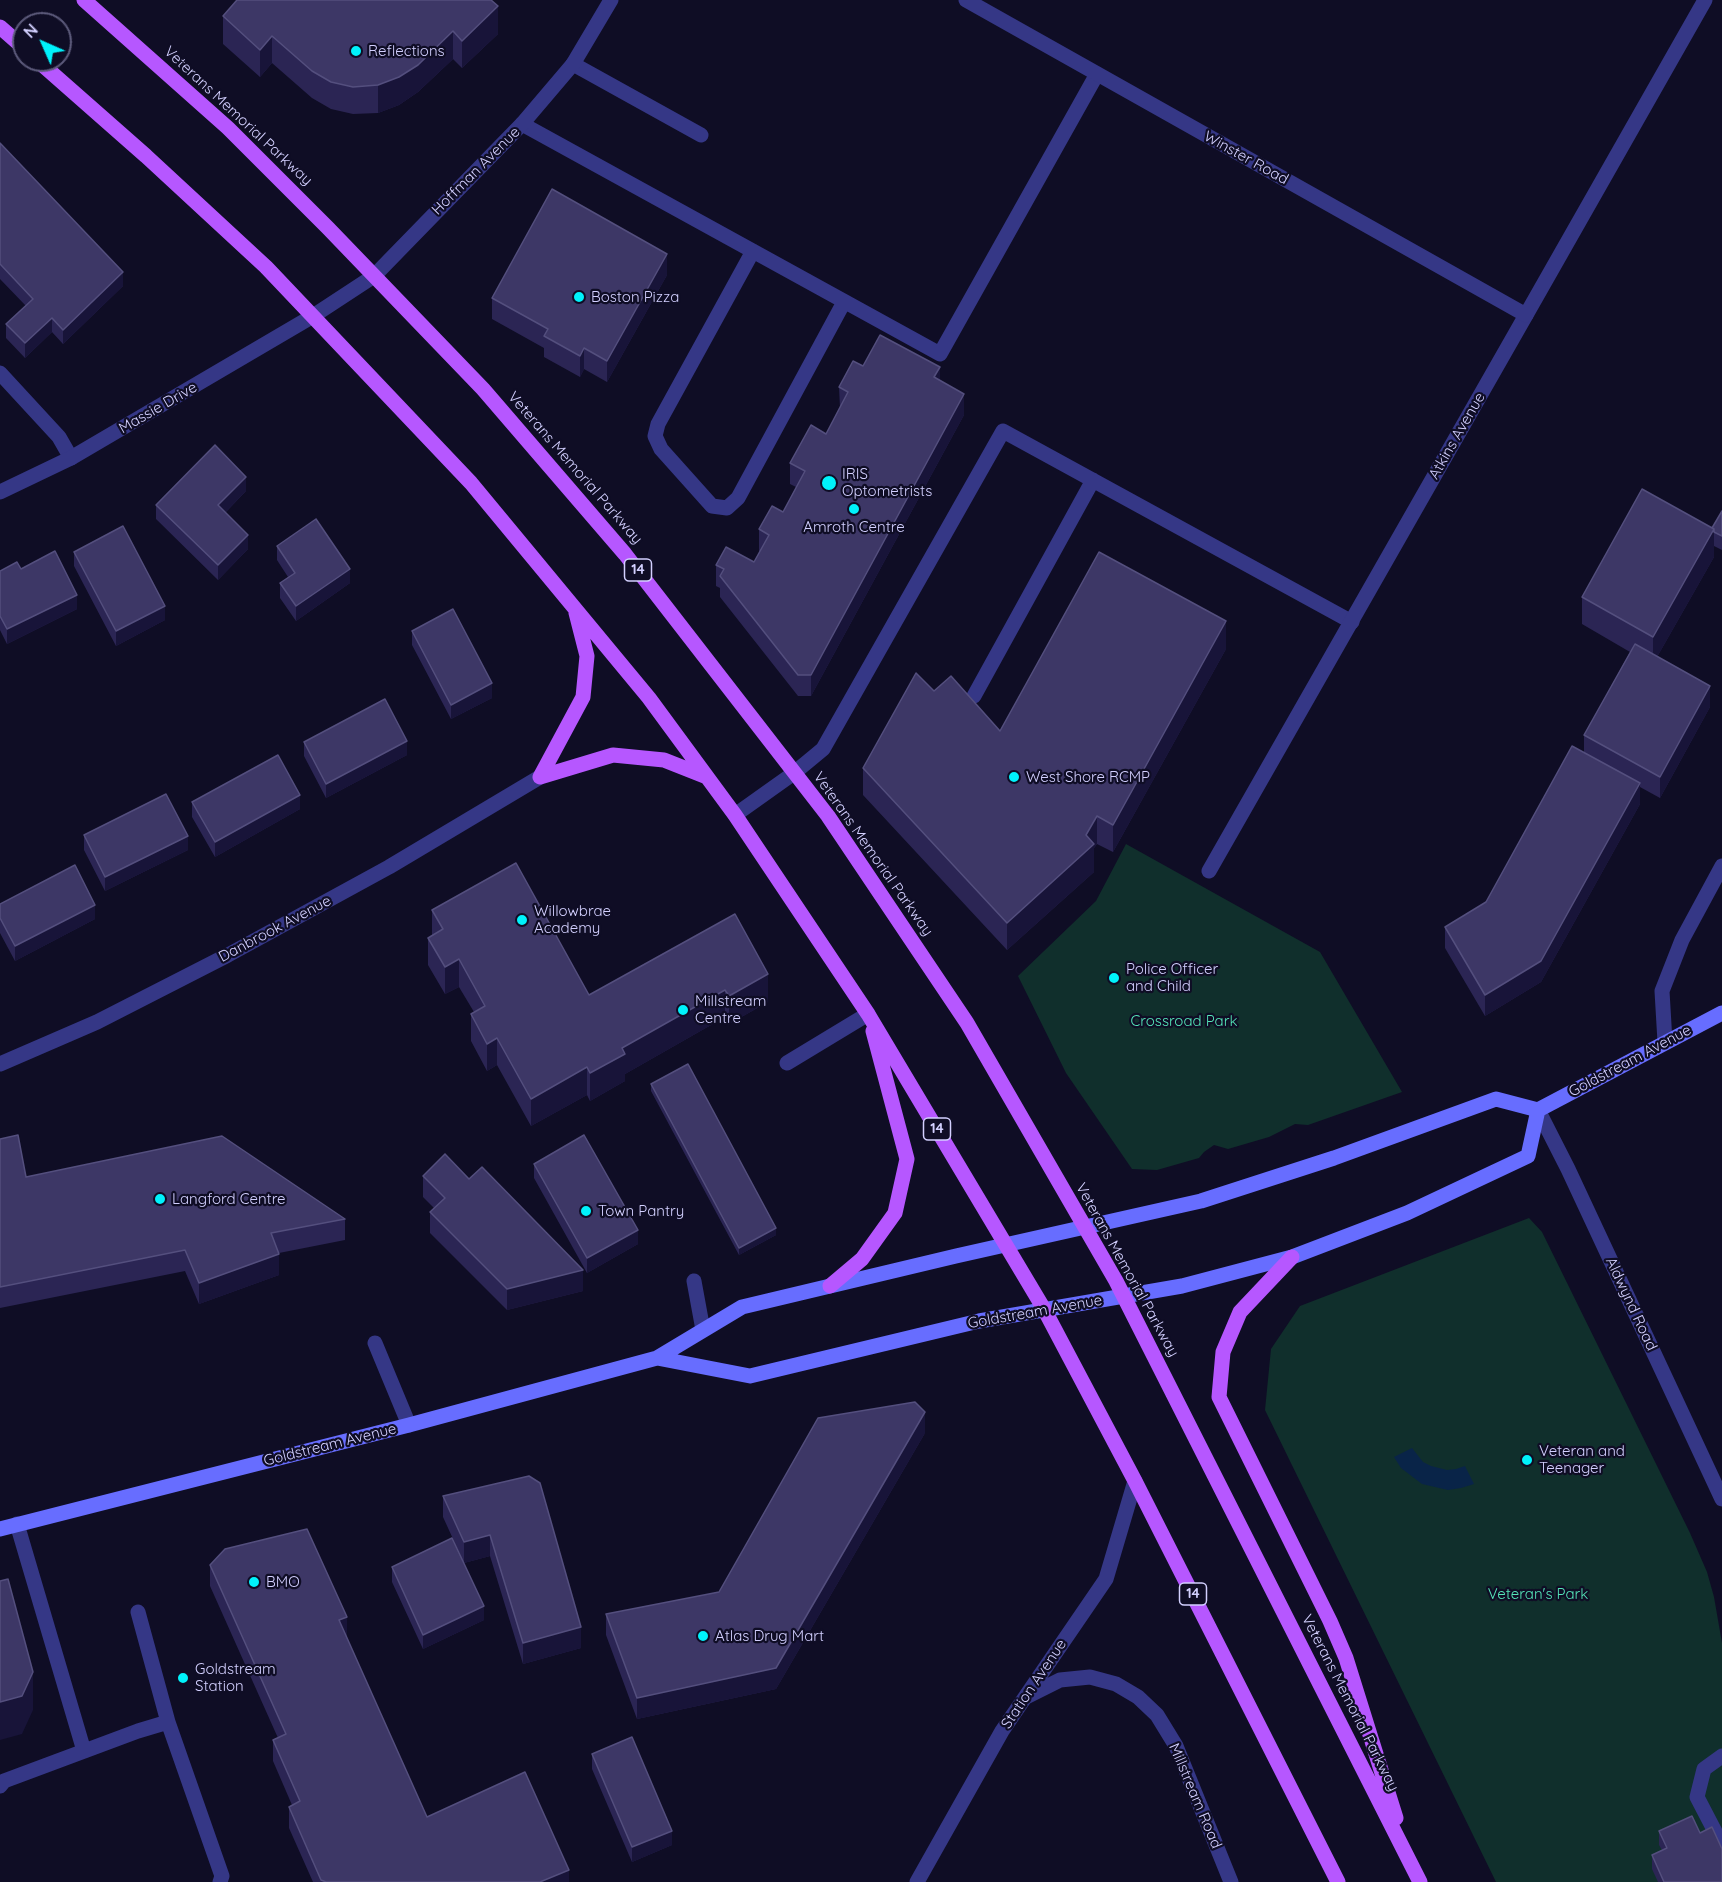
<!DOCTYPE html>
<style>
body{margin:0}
#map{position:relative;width:1722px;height:1882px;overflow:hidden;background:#0f0d25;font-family:Quicksand,sans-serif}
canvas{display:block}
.north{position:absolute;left:12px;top:12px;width:60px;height:60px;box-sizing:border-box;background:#0f0d25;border:2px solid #5d5b7c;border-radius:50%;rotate:315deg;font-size:16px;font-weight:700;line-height:24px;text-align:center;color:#d3d0ff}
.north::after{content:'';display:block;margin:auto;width:21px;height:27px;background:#00f2fb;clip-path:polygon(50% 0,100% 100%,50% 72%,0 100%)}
</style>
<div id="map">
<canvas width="1722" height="1882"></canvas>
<div class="north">N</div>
</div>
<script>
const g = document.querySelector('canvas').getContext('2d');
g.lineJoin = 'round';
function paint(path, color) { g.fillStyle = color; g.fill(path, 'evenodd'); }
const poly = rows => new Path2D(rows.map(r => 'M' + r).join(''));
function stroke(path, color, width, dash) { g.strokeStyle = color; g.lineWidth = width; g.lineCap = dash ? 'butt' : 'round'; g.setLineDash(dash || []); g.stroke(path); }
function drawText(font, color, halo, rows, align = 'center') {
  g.font = font + ' Quicksand,sans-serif'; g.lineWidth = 4.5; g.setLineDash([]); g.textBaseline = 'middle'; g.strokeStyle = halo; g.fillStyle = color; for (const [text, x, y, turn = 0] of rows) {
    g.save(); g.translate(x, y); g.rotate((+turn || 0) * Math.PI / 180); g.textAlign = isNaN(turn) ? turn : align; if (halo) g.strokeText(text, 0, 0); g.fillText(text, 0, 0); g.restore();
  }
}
const green = poly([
 [1126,844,1320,952,1402,1092,1308,1125,1295,1124,1269,1137,1228,1149,1214,1145,1204,1152,1199,1158,1157,1170,1132,1169,1066,1073,1018,976,1096,901],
 [1529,1218,1542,1232,1690,1533,1707,1572,1714,1597,1722,1643,1722,1882,1496,1882,1265,1410,1271,1349,1300,1306]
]);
const water = poly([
 [1412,1448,1423,1462,1431,1466,1447,1470,1456,1469,1465,1466,1474,1484,1461,1488,1448,1490,1422,1484,1401,1468,1394,1457]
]);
const service = poly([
 [573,64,701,135],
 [522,124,940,354,1097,74],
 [753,251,658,424,655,436,661,449,712,506,727,508,738,498,844,302],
 [0,373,59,437,71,458],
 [974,696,1093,480],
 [735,815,794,773,823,749,1003,431,1352,622],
 [787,1063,868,1014],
 [694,1281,703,1330],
 [375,1343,409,1425],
 [17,1524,84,1751],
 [138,1612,168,1722],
 [1722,1756,1704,1769,1697,1797,1722,1845],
 [0,1786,4,1781,138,1731,168,1722,222,1876,220,1882]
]);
const minor = poly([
 [0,492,71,458,313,316],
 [1209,871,1526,315],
 [1665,1042,1662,991,1682,940,1722,866],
 [0,1064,97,1022,228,955,389,867,540,777],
 [1538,1110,1568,1169,1722,1499],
 [1026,1697,1060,1680,1090,1677,1116,1684,1138,1697,1157,1715,1176,1746,1231,1882],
 [917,1882,1002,1731,1106,1579,1135,1481]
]);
const tertiary = poly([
 [966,0,1526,315,1705,0],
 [313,316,374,276,522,124,573,64,611,0]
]);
const secondary = poly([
 [657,1358,750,1376,979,1321,1182,1286,1292,1257,1407,1213,1528,1156,1538,1110],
 [0,1529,409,1425,657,1358,742,1307,956,1256,1201,1201,1334,1158,1496,1099,1538,1110,1722,1013]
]);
const primary = poly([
 [84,0,228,128,328,228,483,389,625,554,828,816,967,1023,1116,1281,1420,1882],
 [0,27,24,48],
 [37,60,146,156,266,267,471,483,649,698,735,815,868,1014,1044,1309,1135,1481,1338,1882],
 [540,777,583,697,587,656,576,613],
 [540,777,613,755,664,760,707,777],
 [1292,1257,1240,1312,1223,1352,1219,1397,1330,1621,1346,1658,1396,1818],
 [830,1286,862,1259,895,1213,907,1159,873,1031]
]);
const wall = poly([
 [223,16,498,34,462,68,453,59,418,92,399,105,378,113,353,114,331,109,312,98,272,63,260,77,223,44],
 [0,143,123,286,63,344,52,332,25,358,6,338,6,324,26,306,0,279],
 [667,275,607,382,584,369,580,377,544,357,544,348,492,319,492,298],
 [863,366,940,381,964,415,811,696,798,696,720,597,720,588,716,586,716,565,754,562,760,551,759,551,759,529,783,512,796,487,790,484,790,463,826,434,840,408,839,387],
 [246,491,225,513,248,549,218,580,156,519,156,505],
 [1722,511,1722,550,1714,546,1714,557,1657,657,1710,707,1660,798,1640,787,1640,804,1541,982,1485,1016,1445,948,1445,927,1486,902,1584,752,1584,735,1630,652,1582,624,1582,597,1712,528],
 [277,546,350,583,296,621,280,598,280,583,288,577,277,560],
 [74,552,165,620,116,646,74,566],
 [21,569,77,609,7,644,0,630,0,571],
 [412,631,492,698,451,719,412,645],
 [1226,649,1113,852,1097,844,1094,848,1094,872,1007,950,863,795,863,768,934,691,1000,731],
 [304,742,407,755,326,798,304,756],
 [192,802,300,809,215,857,192,817],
 [84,835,188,850,105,891,84,850],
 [0,904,95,919,15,961,0,933],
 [432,910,589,995,735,914,768,1002,729,1024,725,1017,625,1074,625,1081,590,1101,587,1095,531,1126,497,1065,487,1071,471,1041,471,1014,474,1012,459,987,445,994,428,965,428,938,432,935],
 [651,1084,776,1235,739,1255,651,1091],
 [0,1139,26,1177,345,1219,345,1240,279,1253,279,1275,199,1304,185,1271,0,1308],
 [534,1164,638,1244,587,1273,534,1178],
 [423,1176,469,1179,583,1291,507,1310,430,1233,430,1212,434,1208,423,1197],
 [925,1433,776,1689,637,1719,606,1635,606,1614,719,1592],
 [540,1483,581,1648,523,1664,490,1556,464,1563,443,1517,443,1496],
 [210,1565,347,1638,427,1817,569,1882,313,1882,289,1828,289,1807,292,1805,273,1761,273,1740,278,1738,210,1586],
 [392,1567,484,1620,423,1649,392,1582],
 [592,1754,672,1845,632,1862,592,1769],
 [1659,1831,1700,1833,1722,1882,1658,1882,1652,1869,1652,1855,1662,1850,1659,1845]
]);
const shadedWall = poly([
 [498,6,498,34,462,68,462,41],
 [453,31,453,59,418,92,399,105,378,113,378,85],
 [272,36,272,63,260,77,260,50],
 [667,254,667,275,607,382,607,361],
 [123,272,123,286,63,344,63,330],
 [52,318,52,332,25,358,25,343],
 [584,348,584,369,580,377,580,356],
 [940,367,940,388,934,377],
 [964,394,964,415,811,696,811,675],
 [246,477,246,491,218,520,218,505],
 [1714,529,1714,557,1653,664,1653,637],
 [248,535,248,549,218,580,218,565],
 [350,569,350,583,296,621,296,606],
 [77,595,77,609,7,644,7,629],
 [165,606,165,620,116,646,116,631],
 [1226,621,1226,649,1113,852,1113,825],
 [492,683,492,698,451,719,451,705],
 [1710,686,1710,707,1660,798,1660,777],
 [407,741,407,755,326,798,326,784],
 [1640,783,1640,804,1541,982,1485,1016,1485,995],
 [300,795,300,809,215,857,215,842],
 [1097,816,1097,844,1094,848,1094,872,1007,950,1007,923,1086,835],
 [188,836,188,850,105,891,105,877],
 [95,905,95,919,15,961,15,946],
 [459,959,459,987,445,994,445,967],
 [768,974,768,1002,729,1024,729,996],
 [725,990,725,1017,625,1074,625,1081,590,1101,590,1073,622,1048],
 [497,1038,497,1065,487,1071,487,1044],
 [587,1067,587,1095,531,1126,531,1099],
 [776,1228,776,1235,739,1255,739,1248],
 [638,1230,638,1244,587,1273,587,1258],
 [279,1254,279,1275,199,1304,199,1283],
 [583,1270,583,1291,507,1310,507,1289],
 [925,1412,925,1433,776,1689,637,1719,637,1698],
 [490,1535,490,1556,464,1563,464,1542],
 [484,1606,484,1620,423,1649,423,1635],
 [347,1617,347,1638,339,1620],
 [581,1627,581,1648,523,1664,523,1643],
 [33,1672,33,1710,22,1734,0,1740,0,1702],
 [672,1831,672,1845,632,1862,632,1847],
 [569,1870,569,1882,540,1882]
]);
const building = poly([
 [237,0,491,0,498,6,462,41,453,31,418,65,399,77,378,85,353,87,331,82,312,71,272,36,260,50,223,16,237,0],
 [0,143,123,272,63,330,52,318,25,343,6,324,33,299,0,264,0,143],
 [552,189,667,254,607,361,584,348,580,356,544,336,548,329,492,298,552,189],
 [880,335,940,367,934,377,964,394,811,675,798,675,720,576,724,569,716,565,726,547,754,562,769,535,759,529,772,506,783,512,805,471,790,463,811,425,826,434,848,392,839,387,853,361,863,366,880,335],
 [215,445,246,477,218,505,248,535,218,565,156,505,215,445],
 [1642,489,1714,529,1653,637,1582,597,1642,489],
 [1722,511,1722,536,1714,532,1714,529,1712,528,1722,511],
 [316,519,350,569,296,606,280,583,295,573,277,546,316,519],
 [123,526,165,606,116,631,74,552,123,526],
 [55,551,77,595,7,629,0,616,0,571,17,562,21,569,55,551],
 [1099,552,1226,621,1113,825,1097,816,1086,835,1094,844,1007,923,863,768,916,673,934,691,951,676,1000,731,1099,552],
 [453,609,492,683,451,705,412,631,453,609],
 [1635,644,1710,686,1660,777,1584,735,1635,644],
 [385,699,407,741,326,784,304,742,385,699],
 [1572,746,1640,783,1541,961,1485,995,1445,927,1486,902,1572,746],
 [278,755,300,795,215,842,192,802,278,755],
 [166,794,188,836,105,877,84,835,166,794],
 [516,863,589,995,735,914,768,974,729,996,725,990,622,1048,625,1054,590,1073,587,1067,531,1099,497,1038,487,1044,471,1014,485,1006,459,959,445,967,428,938,443,929,432,910,516,863],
 [75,865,95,905,15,946,0,918,0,904,75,865],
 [688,1064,776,1228,739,1248,651,1084,688,1064],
 [18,1135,26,1177,222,1136,345,1219,271,1233,279,1254,199,1283,185,1250,0,1287,0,1139,18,1135],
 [584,1135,638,1230,587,1258,534,1164,584,1135],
 [445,1154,469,1179,482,1167,583,1270,507,1289,430,1212,445,1198,423,1176,445,1154],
 [915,1402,925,1412,776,1668,637,1698,606,1614,719,1592,818,1418,915,1402],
 [529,1476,540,1483,581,1627,523,1643,490,1535,464,1542,443,1496,529,1476],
 [307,1529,347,1617,339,1620,427,1817,525,1772,569,1870,540,1882,326,1882,321,1880,289,1807,300,1801,273,1740,286,1734,210,1565,225,1549,307,1529],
 [452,1538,484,1606,423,1635,392,1567,452,1538],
 [8,1579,33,1672,22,1696,0,1702,0,1581,8,1579],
 [632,1737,672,1831,632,1847,592,1754,632,1737],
 [1692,1816,1700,1833,1712,1827,1722,1849,1722,1882,1664,1882,1652,1855,1667,1848,1659,1831,1692,1816]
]);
const markers = [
 [356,51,6,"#00f2fb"],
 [579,297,6,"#00f2fb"],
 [829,483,8,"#00f2fb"],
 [854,509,6,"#00f2fb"],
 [1014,777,6,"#00f2fb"],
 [522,920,6,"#00f2fb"],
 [1114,978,6,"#00f2fb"],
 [683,1010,6,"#00f2fb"],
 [160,1199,6,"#00f2fb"],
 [586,1211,6,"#00f2fb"],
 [1527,1460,6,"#00f2fb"],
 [254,1582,6,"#00f2fb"],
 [703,1636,6,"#00f2fb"],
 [183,1678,6,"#00f2fb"]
];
const shields = [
 [638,570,27],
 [937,1129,27],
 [1193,1594,27]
];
const shieldNames = [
 ["14",638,570],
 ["14",937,1129],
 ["14",1193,1594]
];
const poiNames = [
 ["Reflections",368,51],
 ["Boston Pizza",591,297],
 ["IRIS",842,474],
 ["Optometrists",842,491],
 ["Amroth Centre",854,527,"center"],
 ["West Shore RCMP",1026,777],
 ["Willowbrae",534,911],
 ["Academy",534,928],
 ["Police Officer",1126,969],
 ["and Child",1126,986],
 ["Millstream",695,1001],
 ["Centre",695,1018],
 ["Langford Centre",172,1199],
 ["Town Pantry",598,1211],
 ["Veteran and",1539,1451],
 ["Teenager",1539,1468],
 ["BMO",266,1582],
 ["Atlas Drug Mart",715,1636],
 ["Goldstream",195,1669],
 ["Station",195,1686]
];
const streetNames = [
 ["Veterans Memorial Parkway",238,116,43],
 ["Winster Road",1246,158,29],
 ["Hoffman Avenue",476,171,-45],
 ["Massie Drive",158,408,-30],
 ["Atkins Avenue",1457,436,-60],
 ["Veterans Memorial Parkway",575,468,49],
 ["Veterans Memorial Parkway",873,854,55],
 ["Danbrook Avenue",275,929,-28],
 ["Goldstream Avenue",1630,1061,-28],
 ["Veterans Memorial Parkway",1127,1270,61],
 ["Aldwynd Road",1631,1304,65],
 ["Goldstream Avenue",1035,1312,-10],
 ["Goldstream Avenue",330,1445,-14],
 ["Station Avenue",1034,1684,-56],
 ["Veterans Memorial Parkway",1350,1703,63],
 ["Millstream Road",1195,1796,67]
];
const parkNames = [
 ["Crossroad Park",1184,1021],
 ["Veteran's Park",1538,1594]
];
paint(green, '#102f2c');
paint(water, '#092448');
stroke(service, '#353786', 15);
stroke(minor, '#353786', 15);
stroke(tertiary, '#353786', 15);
stroke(secondary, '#676dff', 15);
stroke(primary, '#b657ff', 15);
paint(wall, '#2b2554');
paint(shadedWall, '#181439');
paint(building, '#3d3766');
stroke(building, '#544f7e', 1.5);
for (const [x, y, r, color] of markers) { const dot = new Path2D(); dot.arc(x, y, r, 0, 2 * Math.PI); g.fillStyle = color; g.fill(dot); stroke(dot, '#0f0d25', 2); }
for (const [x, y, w] of shields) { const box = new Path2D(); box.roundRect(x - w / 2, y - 11, w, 22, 4.5); g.fillStyle = '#0f0d25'; g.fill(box); stroke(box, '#d3d0ff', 1.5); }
drawText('bold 14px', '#d3d0ff', null, shieldNames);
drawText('15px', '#d3d0ff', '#0f0d25', poiNames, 'left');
drawText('15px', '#d3d0ff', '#0f0d25', streetNames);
drawText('15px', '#55e6b9', '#0f0d25', parkNames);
</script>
